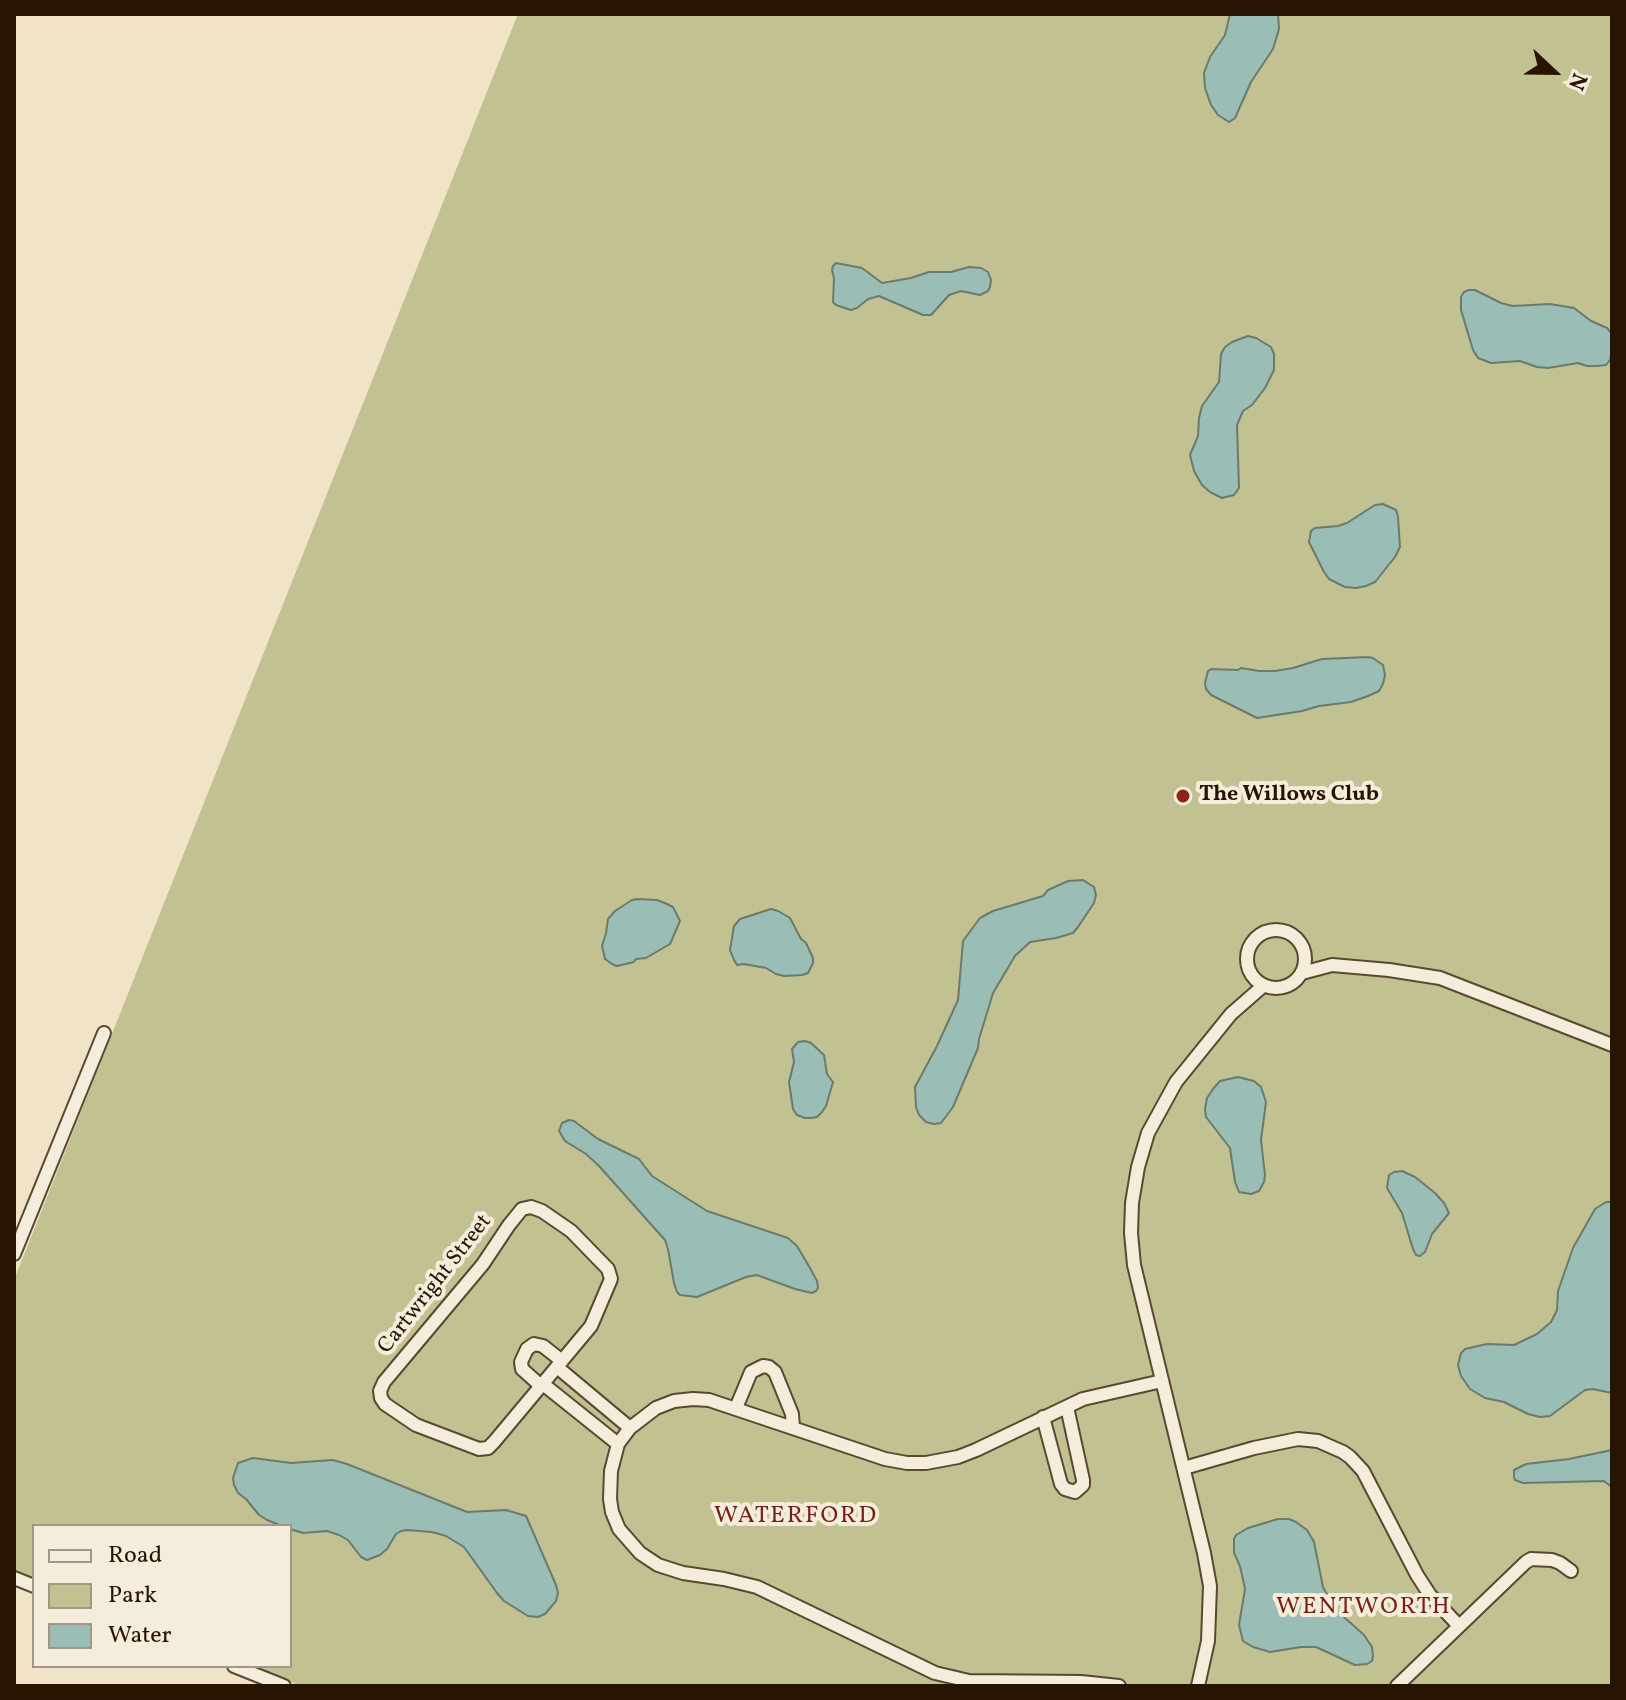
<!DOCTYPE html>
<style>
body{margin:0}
#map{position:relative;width:1626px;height:1700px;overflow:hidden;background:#f0e3c7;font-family:Vollkorn,serif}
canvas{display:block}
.frame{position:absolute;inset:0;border:16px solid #281400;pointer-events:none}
.legend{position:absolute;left:32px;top:1524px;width:260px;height:144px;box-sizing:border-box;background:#f5eddb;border:2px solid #a39683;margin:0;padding:10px 14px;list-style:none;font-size:24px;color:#281400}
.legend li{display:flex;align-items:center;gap:16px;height:40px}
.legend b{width:40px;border:2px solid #a39683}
.north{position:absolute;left:1514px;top:32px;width:80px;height:80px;-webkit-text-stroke:6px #f5eddb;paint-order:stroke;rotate:112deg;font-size:22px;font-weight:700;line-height:32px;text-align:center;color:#281400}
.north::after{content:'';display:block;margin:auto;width:28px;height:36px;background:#281400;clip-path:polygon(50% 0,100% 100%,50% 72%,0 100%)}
</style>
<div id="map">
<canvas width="1626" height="1700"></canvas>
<div class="frame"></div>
<ul class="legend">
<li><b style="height:10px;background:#f5eddb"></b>Road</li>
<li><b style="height:22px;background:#c1c191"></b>Park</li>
<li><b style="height:22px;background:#9abeb5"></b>Water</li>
</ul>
<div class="north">N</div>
</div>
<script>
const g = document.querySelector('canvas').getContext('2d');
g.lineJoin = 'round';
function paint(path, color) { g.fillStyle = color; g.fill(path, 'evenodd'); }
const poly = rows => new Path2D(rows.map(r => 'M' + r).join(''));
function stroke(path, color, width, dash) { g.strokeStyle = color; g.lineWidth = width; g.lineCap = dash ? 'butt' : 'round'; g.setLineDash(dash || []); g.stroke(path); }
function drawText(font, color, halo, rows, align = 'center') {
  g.font = font + ' Vollkorn,serif'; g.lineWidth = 8; g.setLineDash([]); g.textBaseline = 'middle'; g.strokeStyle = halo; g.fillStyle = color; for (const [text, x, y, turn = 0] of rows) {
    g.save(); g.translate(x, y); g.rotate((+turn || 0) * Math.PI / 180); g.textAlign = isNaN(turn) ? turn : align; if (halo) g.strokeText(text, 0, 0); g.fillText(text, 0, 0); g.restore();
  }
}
const green = poly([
 [518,14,1612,14,1612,1686,301,1686,251,1666,290,1666,290,1526,34,1526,34,1579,14,1571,14,1280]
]);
const water = poly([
 [1230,14,1278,14,1279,29,1273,49,1251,82,1235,118,1229,122,1218,115,1211,105,1205,88,1204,73,1210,57,1225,35,1230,14],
 [836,263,862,268,882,283,911,278,929,272,951,272,969,267,981,268,988,272,991,280,990,287,988,291,980,295,961,291,949,295,931,315,923,315,879,296,868,299,857,308,851,310,836,305,833,302,834,278,832,270,833,266,836,263],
 [1469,290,1475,290,1501,303,1513,306,1550,304,1574,308,1591,321,1607,328,1612,334,1612,350,1610,360,1606,365,1597,366,1587,366,1578,363,1548,368,1537,367,1520,361,1491,363,1478,358,1473,350,1461,310,1461,297,1464,292,1469,290],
 [1248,336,1256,338,1271,347,1274,354,1274,370,1265,388,1252,405,1243,411,1237,425,1239,488,1234,495,1222,498,1210,492,1202,485,1194,471,1190,455,1198,436,1199,418,1202,406,1219,382,1221,354,1225,347,1232,342,1248,336],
 [1383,504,1396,510,1398,517,1400,547,1395,557,1375,582,1366,586,1356,588,1345,587,1329,579,1324,572,1309,542,1311,531,1315,528,1338,526,1347,523,1375,505,1383,504],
 [1368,657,1373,658,1383,665,1385,675,1383,684,1379,691,1368,696,1351,702,1319,706,1302,711,1257,718,1211,695,1206,689,1205,683,1208,671,1211,669,1238,670,1241,668,1259,671,1275,671,1293,668,1322,659,1368,657],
 [1083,880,1094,887,1096,895,1094,903,1078,927,1073,933,1056,938,1030,942,1015,956,993,993,979,1039,978,1048,953,1107,941,1123,934,1124,926,1122,919,1115,916,1107,915,1087,937,1046,958,1000,963,941,980,918,993,911,1043,896,1048,890,1068,881,1083,880],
 [638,899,657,900,667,904,673,907,680,921,670,944,646,958,636,959,634,962,617,966,612,964,605,959,602,946,606,933,608,919,615,911,632,900,638,899],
 [771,909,778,911,790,918,801,939,806,943,813,958,813,963,808,973,802,975,784,976,776,974,766,968,744,964,737,965,734,960,730,950,734,926,740,919,771,909],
 [805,1041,811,1043,824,1055,827,1074,833,1082,826,1106,822,1112,817,1117,811,1118,805,1118,797,1115,793,1109,789,1082,794,1062,792,1049,798,1042,805,1041],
 [1238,1077,1254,1081,1261,1087,1266,1102,1261,1140,1265,1175,1264,1182,1259,1191,1251,1194,1239,1192,1235,1182,1230,1148,1206,1117,1205,1109,1207,1098,1213,1089,1220,1081,1238,1077],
 [569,1120,574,1121,598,1139,639,1159,652,1176,707,1211,788,1238,797,1246,810,1268,817,1281,818,1288,816,1291,812,1293,795,1289,757,1275,746,1277,697,1297,680,1295,677,1292,674,1283,668,1249,665,1240,599,1166,586,1154,565,1141,559,1131,562,1123,569,1120],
 [1402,1171,1415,1177,1435,1193,1444,1203,1449,1213,1432,1234,1425,1252,1420,1256,1416,1255,1413,1249,1402,1213,1387,1188,1389,1175,1394,1172,1402,1171],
 [1606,1202,1612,1202,1612,1393,1593,1389,1585,1390,1550,1416,1540,1417,1528,1414,1504,1402,1485,1398,1470,1389,1461,1376,1458,1365,1461,1353,1465,1349,1487,1344,1514,1345,1537,1334,1551,1322,1557,1310,1558,1291,1573,1248,1595,1209,1606,1202],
 [1612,1450,1612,1487,1604,1481,1523,1483,1515,1480,1514,1477,1514,1470,1526,1464,1569,1459,1612,1450],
 [253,1458,291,1463,333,1460,347,1464,467,1512,506,1510,526,1516,556,1585,558,1593,556,1601,545,1614,538,1617,528,1616,504,1601,497,1593,464,1547,446,1536,432,1532,407,1530,401,1531,396,1534,387,1549,380,1555,367,1560,361,1557,348,1540,339,1535,327,1531,303,1533,290,1529,290,1526,282,1526,267,1520,259,1515,246,1499,238,1493,234,1485,233,1478,238,1463,253,1458],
 [1278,1519,1289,1519,1296,1522,1307,1530,1314,1542,1323,1587,1335,1609,1364,1635,1372,1647,1373,1656,1372,1661,1367,1664,1355,1665,1316,1647,1301,1647,1270,1652,1253,1647,1243,1641,1239,1625,1245,1589,1240,1566,1234,1553,1234,1539,1236,1535,1248,1528,1278,1519]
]);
const minor = poly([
 '1247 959a29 29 0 1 1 58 0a29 29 0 1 1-58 0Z',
 [1302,973,1332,965,1389,970,1440,978,1612,1045],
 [531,1207,542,1211,571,1231,608,1269,611,1279,591,1326,494,1442,488,1448,479,1449,416,1425,385,1404,381,1398,380,1391,384,1382,483,1264,509,1225,522,1209,531,1207],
 [14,1254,104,1033],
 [557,1367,630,1428],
 [543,1384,618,1444],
 [541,1386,522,1369,521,1362,527,1349,534,1344,543,1346,562,1361],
 [736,1408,751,1372,763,1366,769,1367,775,1372,792,1414,793,1428],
 [1043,1417,1061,1484,1065,1489,1075,1492,1083,1485,1083,1480,1067,1407],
 [1184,1468,1254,1448,1298,1439,1318,1441,1343,1452,1350,1457,1363,1471,1417,1575,1430,1595,1459,1626],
 [14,1578,34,1586],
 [234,1666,284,1686],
 [1119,1686,1081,1682,969,1681,935,1673,757,1587,724,1579,683,1573,658,1565,640,1553,619,1529,612,1512,610,1499,611,1471,618,1444,630,1428,656,1408,674,1401,693,1399,709,1400,885,1459,907,1463,926,1463,958,1457,976,1450,1083,1399,1162,1381],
 [1198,1686,1208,1641,1210,1586,1204,1553,1134,1265,1131,1233,1132,1203,1138,1167,1148,1133,1176,1082,1231,1014,1263,986],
 [1397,1686,1526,1562,1531,1559,1552,1560,1560,1563,1571,1571]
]);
const markers = [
 [1183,796,8,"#8f2418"]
];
const poiNames = [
 ["The Willows Club",1199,796]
];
const streetNames = [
 ["Cartwright Street",436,1285,-52]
];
const neighbourhoodNames = [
 ["WATERFORD",796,1518],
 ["WENTWORTH",1364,1609]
];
paint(green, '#c1c191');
paint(water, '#9abeb5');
stroke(water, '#6c7a6d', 2);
stroke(minor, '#5a4832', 16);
stroke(minor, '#f5eddb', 12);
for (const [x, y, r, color] of markers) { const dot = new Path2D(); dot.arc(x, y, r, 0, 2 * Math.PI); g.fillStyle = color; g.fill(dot); stroke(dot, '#f5eddb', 3); }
drawText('bold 22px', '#281400', '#f5eddb', poiNames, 'left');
drawText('22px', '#281400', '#f5eddb', streetNames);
g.letterSpacing = '2px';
drawText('24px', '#7a1f14', '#f5eddb', neighbourhoodNames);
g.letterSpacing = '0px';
</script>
